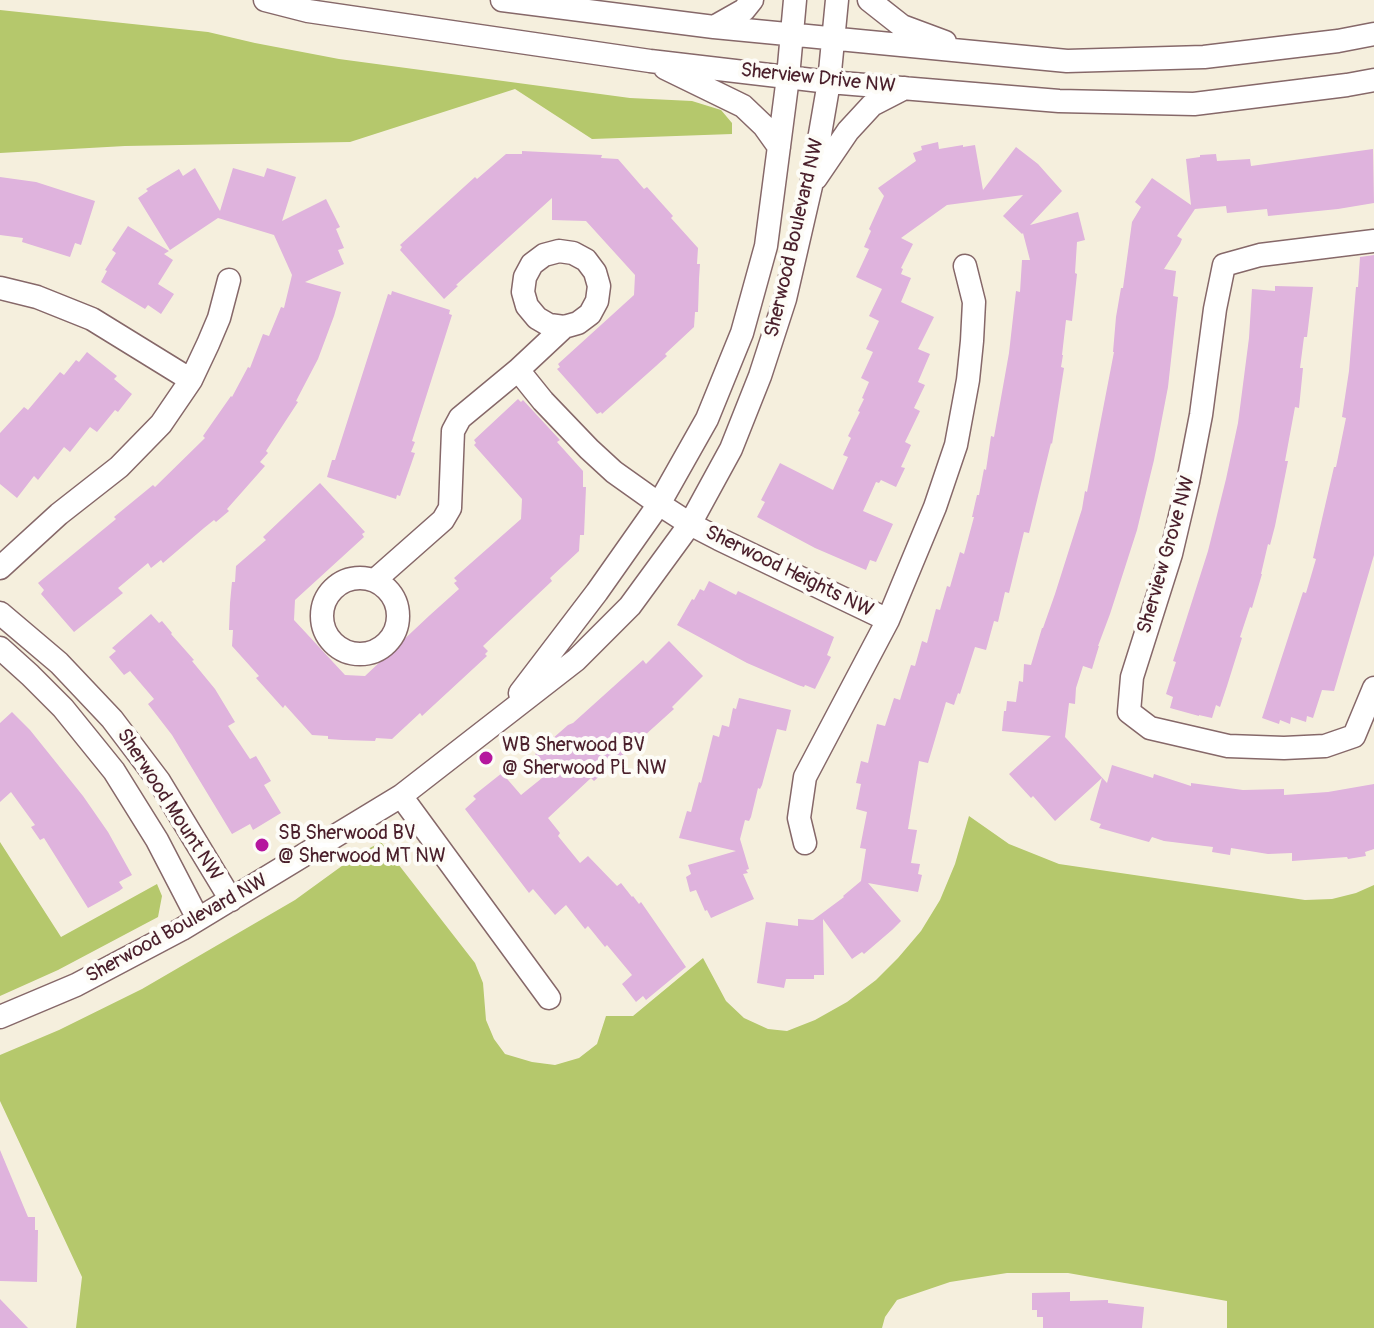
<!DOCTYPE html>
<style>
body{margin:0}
canvas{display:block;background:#f5efdd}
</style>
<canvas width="1374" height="1328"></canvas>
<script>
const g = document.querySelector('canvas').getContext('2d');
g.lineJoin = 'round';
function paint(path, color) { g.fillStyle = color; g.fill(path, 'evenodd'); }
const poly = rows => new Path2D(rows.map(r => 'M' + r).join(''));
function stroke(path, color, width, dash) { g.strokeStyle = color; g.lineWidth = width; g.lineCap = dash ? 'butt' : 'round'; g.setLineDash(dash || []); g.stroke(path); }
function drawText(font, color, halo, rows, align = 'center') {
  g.font = font + ' Pangolin,sans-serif'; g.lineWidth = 8; g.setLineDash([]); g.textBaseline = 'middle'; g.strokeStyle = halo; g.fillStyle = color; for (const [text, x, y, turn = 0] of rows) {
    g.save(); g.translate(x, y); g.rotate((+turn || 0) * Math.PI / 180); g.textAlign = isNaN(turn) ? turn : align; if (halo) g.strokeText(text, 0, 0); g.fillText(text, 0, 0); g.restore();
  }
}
const green = poly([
 [0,10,208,32,255,43,339,59,630,98,692,101,721,110,732,123,732,134,592,139,515,89,350,142,125,146,0,153],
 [969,816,1009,844,1059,864,1305,900,1332,899,1356,893,1374,885,1374,1328,1227,1328,1227,1301,1068,1273,1007,1273,950,1282,897,1300,885,1317,882,1328,76,1328,82,1277,0,1101,0,1055,59,1030,142,989,295,900,357,855,381,842,475,963,483,983,486,1020,494,1039,505,1054,532,1062,555,1065,579,1058,597,1044,606,1016,633,1016,703,958,726,1001,744,1018,768,1029,787,1031,815,1020,847,1002,876,980,898,958,921,931,940,900,955,864],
 [0,842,61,937,157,884,162,896,158,917,58,970,0,996]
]);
const building = poly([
 [938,142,939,149,963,145,963,147,975,145,983,190,1016,147,1038,164,1062,191,1030,225,1078,212,1085,240,1077,242,1075,273,1077,274,1072,321,1066,320,1062,355,1063,355,1061,367,1064,368,1052,444,1051,443,1029,533,1024,532,1009,593,1005,592,998,622,994,621,986,650,975,647,960,694,958,693,954,705,946,702,928,763,919,761,908,829,917,830,911,863,920,864,918,874,922,875,918,892,868,883,901,921,892,930,864,954,862,952,852,959,823,919,824,975,814,975,814,979,786,979,784,988,757,983,766,922,798,926,798,919,813,920,844,897,843,896,861,881,866,849,860,848,867,812,856,809,861,784,856,783,861,761,868,763,877,724,885,726,894,698,900,700,911,665,915,666,922,641,927,643,936,609,940,610,947,586,950,587,960,552,964,554,974,517,972,517,977,495,979,495,984,469,986,470,991,436,994,437,1009,353,1016,291,1020,292,1022,260,1030,260,1023,233,1022,234,1003,216,1023,195,947,205,901,238,913,244,901,268,903,269,901,274,911,278,901,302,934,317,918,349,930,354,918,382,925,385,914,408,920,411,905,442,911,445,901,467,905,468,896,487,881,480,879,483,876,482,863,511,893,524,876,562,870,560,866,570,815,548,757,517,765,502,761,500,780,463,833,490,848,457,843,455,851,438,848,436,860,412,858,411,864,399,862,398,869,382,861,378,873,352,866,349,879,321,869,316,882,289,856,277,869,249,864,247,871,231,869,229,884,196,878,188,916,161,913,153,922,150,921,146],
 [1373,149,1374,203,1338,209,1268,216,1267,209,1227,213,1226,206,1195,209,1177,236,1182,239,1180,244,1164,269,1176,271,1173,296,1178,297,1168,387,1154,460,1137,530,1110,614,1098,646,1099,646,1092,669,1083,666,1076,688,1075,704,1069,703,1065,737,1107,783,1112,765,1153,778,1154,774,1191,786,1191,783,1243,790,1284,789,1284,795,1328,792,1374,784,1374,849,1365,852,1366,856,1348,859,1347,857,1292,861,1292,853,1268,854,1231,848,1230,855,1212,852,1213,847,1164,841,1152,837,1149,842,1099,828,1101,824,1090,820,1102,778,1055,821,1033,796,1031,798,1009,774,1051,736,1002,731,1004,711,1006,711,1007,701,1016,702,1019,681,1023,682,1024,664,1031,665,1042,628,1043,628,1055,594,1082,509,1085,491,1087,492,1114,352,1113,352,1116,317,1121,288,1123,288,1132,222,1141,207,1135,202,1152,178,1191,205,1186,159,1200,157,1200,155,1216,154,1217,161,1250,159,1251,166],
 [522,151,602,155,601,158,618,159,644,189,647,187,673,216,671,218,698,248,697,264,700,264,699,279,698,312,695,312,694,327,665,354,667,356,656,366,602,414,601,412,597,414,557,369,560,367,558,364,634,295,635,275,586,221,552,220,552,198,456,285,458,286,444,299,400,250,402,247,400,245,475,177,477,179,506,154,522,154],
 [195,168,220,211,233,168,264,177,267,168,296,177,282,221,326,199,340,227,336,229,344,248,338,250,344,264,305,282,341,292,334,316,318,359,296,401,298,402,266,451,268,453,260,462,265,466,227,509,229,511,216,522,214,520,204,528,163,563,161,560,151,568,148,563,118,588,123,593,74,632,41,594,44,590,38,583,116,519,114,517,153,485,155,487,205,438,203,436,231,396,232,397,248,367,250,368,263,334,269,336,281,307,284,308,292,275,274,235,218,218,170,250,138,198,148,191,146,189,179,169,183,176],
 [0,177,36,182,95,201,81,245,75,243,70,257,22,242,23,238,0,235],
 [128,226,169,251,164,254,173,260,158,284,174,294,161,314,148,305,145,309,101,282,107,271,105,270,116,253,112,250],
 [1374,255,1374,555,1334,691,1322,690,1313,718,1307,716,1306,722,1291,717,1290,724,1280,720,1279,724,1262,718,1303,592,1306,593,1316,559,1313,558,1334,467,1336,467,1346,418,1342,417,1349,371,1356,287,1358,287,1360,257],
 [1275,286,1313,287,1307,337,1304,337,1300,368,1303,368,1299,408,1295,407,1285,461,1288,461,1275,526,1270,545,1268,544,1261,574,1262,574,1252,608,1250,607,1240,637,1242,638,1227,686,1220,707,1216,705,1212,718,1199,715,1199,716,1170,708,1173,697,1166,694,1176,662,1173,661,1208,551,1226,479,1238,423,1249,338,1252,289,1275,291],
 [392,291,450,310,449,314,452,315,412,441,415,442,411,452,415,453,400,496,397,495,396,499,327,477,332,460,335,460,388,294,391,295],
 [87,352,117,376,114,379,132,394,118,412,115,410,97,432,90,427,70,452,64,447,38,480,34,476,17,498,0,484,0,433,24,407,28,410,60,372,64,375,76,360,79,362],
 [518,399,521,402,523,400,560,440,557,442,583,471,583,487,586,487,584,535,580,535,579,551,550,578,552,581,483,646,488,651,485,654,487,656,422,716,420,713,392,739,376,738,375,741,343,740,328,739,328,736,312,735,285,705,283,708,256,678,259,676,232,646,233,630,229,630,230,603,232,582,235,582,236,566,266,540,263,537,320,483,365,532,362,534,364,537,295,600,294,620,345,675,365,676,430,615,459,589,454,583,457,581,454,578,521,519,522,499,474,445,476,443,474,440],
 [709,581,736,595,738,591,834,637,827,655,831,657,815,689,805,685,804,687,798,685,747,663,677,625,692,599,694,600,700,589,704,591],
 [151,614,159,623,162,621,172,633,171,634,194,660,192,661,215,689,235,722,228,726,250,759,256,756,271,781,264,785,281,813,253,830,250,824,232,834,172,735,148,704,154,699,130,671,124,675,109,657,116,651,112,648],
 [669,641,703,676,672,707,674,709,594,781,591,778,548,818,560,833,558,836,580,863,588,856,617,886,621,883,632,897,633,896,639,904,641,902,686,967,646,1000,643,996,636,1002,622,984,632,975,607,945,605,947,588,926,585,929,566,905,555,915,533,889,529,893,465,809,476,799,473,796,502,773,521,795,547,774,541,768,545,765,535,754,568,725,573,723,643,660,646,664],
 [739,698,791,710,786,731,777,729,762,785,760,789,758,788,751,817,749,821,745,820,740,839,749,869,746,870,748,873,743,874,754,899,711,918,707,910,705,911,696,890,690,892,686,877,691,874,688,865,736,851,679,838,687,811,691,812,699,782,701,783,713,735,719,737,722,725,729,727,733,708,736,709],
 [12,712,30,730,83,796,108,832,132,875,119,882,123,888,119,891,88,908,44,838,40,840,31,827,35,825,11,792,0,802,0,723],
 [0,1150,28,1217,35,1217,35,1230,38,1230,37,1282,0,1281],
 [1070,1292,1070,1301,1108,1300,1108,1303,1144,1307,1142,1328,1043,1328,1043,1317,1037,1317,1037,1310,1032,1310,1032,1293],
 [0,1299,28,1328,0,1328]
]);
const minor = poly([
 [265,0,308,11,650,61,829,82,1059,101,1194,104,1347,85,1374,80],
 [502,0,714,27,1067,61,1204,57,1338,41,1374,34],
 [869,0,902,26,945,42],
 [714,27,744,10,752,0],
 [665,68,743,106,764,126,779,147],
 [816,178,848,131,872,105,905,88],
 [1374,241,1260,255,1224,265,1215,309,1201,415,1188,482,1171,554,1132,677,1129,712,1150,728,1228,746,1284,748,1325,746,1354,736,1374,688],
 [0,288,37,297,92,319,191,380],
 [518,370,564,327,578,323,590,314,597,301,599,286,595,272,586,260,573,253,559,251,544,255,532,264,525,277,523,292,527,306,537,318,549,325,564,327],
 [0,568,59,514,119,467,161,424,191,380,208,344,219,318,229,280],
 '322 616a38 38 0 1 1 76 0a38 38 0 1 1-76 0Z',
 [375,580,443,520,450,508,453,431,460,418,518,370,543,401,589,449,614,472,659,504,690,524,719,539,888,620],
 [0,613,59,663,112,719,159,781,231,900],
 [0,648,30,675,63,708,114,771,157,840,198,919],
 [520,693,597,592,659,504,707,419,742,333,766,246,788,77,795,0],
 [401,796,549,998],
 [805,843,799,818,805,777,888,620,935,507,956,445,968,380,972,341,974,302,965,266],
 [0,1017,76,985,182,929,401,796,576,660,630,606,690,524,731,449,760,376,785,299,811,186,829,82,837,0]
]);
const markers = [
 [486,758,8,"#b5179e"],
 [262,845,8,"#b5179e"]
];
const streetNames = [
 ["Sherview Drive NW",818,79,6],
 ["Sherwood Boulevard NW",795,238,-77],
 ["Sherview Grove NW",1167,555,-74],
 ["Sherwood Heights NW",789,572,26],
 ["Sherwood Mount NW",169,805,57],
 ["Sherwood Boulevard NW",177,929,-29]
];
const poiNames = [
 ["WB Sherwood BV",502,746],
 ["@ Sherwood PL NW",502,769],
 ["SB Sherwood BV",278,834],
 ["@ Sherwood MT NW",278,857]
];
paint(green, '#b5c86c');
paint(building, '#dfb3dd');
stroke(minor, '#866869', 25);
stroke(minor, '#fff', 22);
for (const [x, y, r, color] of markers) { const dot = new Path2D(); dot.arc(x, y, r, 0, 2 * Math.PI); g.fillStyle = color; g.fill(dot); stroke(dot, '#fdfcf7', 3); }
drawText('20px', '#4a1f2b', '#fdfcf7', streetNames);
drawText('20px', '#4a1f2b', '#fdfcf7', poiNames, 'left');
</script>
